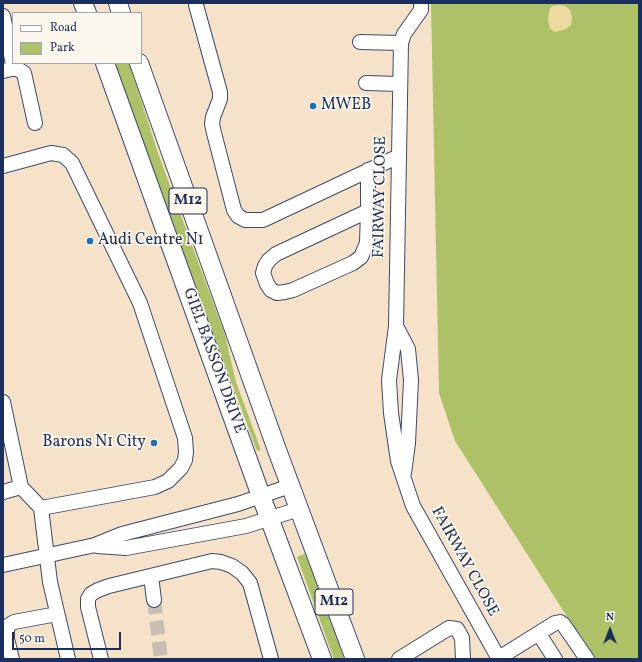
<!DOCTYPE html>
<style>
body{margin:0}
#map{position:relative;width:642px;height:662px;overflow:hidden;background:#f5e2c8;font-family:Vollkorn,serif}
canvas{display:block}
.frame{position:absolute;inset:0;border:4px solid #1b2f5e;pointer-events:none}
.legend{position:absolute;left:12px;top:12px;width:130px;height:52px;box-sizing:border-box;background:#fbf7ec;border:1px solid #a1a7b3;margin:0;padding:5px 7px;list-style:none;font-size:12px;color:#1b2f5e}
.legend li{display:flex;align-items:center;gap:8px;height:20px}
.legend b{width:20px;border:1px solid #a1a7b3}
.north{position:absolute;left:590px;top:610px;width:40px;height:40px;-webkit-text-stroke:3px #fbf7ec;paint-order:stroke;rotate:0deg;font-size:11px;font-weight:700;line-height:16px;text-align:center;color:#1b2f5e}
.north::after{content:'';display:block;margin:auto;width:14px;height:18px;background:#1b2f5e;clip-path:polygon(50% 0,100% 100%,50% 72%,0 100%)}
.scale{position:absolute;left:12px;top:632px;width:109px;height:18px;box-sizing:border-box;border:2px solid #1b2f5e;border-top:0;padding-left:5px;font-size:12px;line-height:14px;white-space:nowrap;color:#1b2f5e;-webkit-text-stroke:3px #fbf7ec;paint-order:stroke}
</style>
<div id="map">
<canvas width="642" height="662"></canvas>
<div class="frame"></div>
<ul class="legend">
<li><b style="height:5px;background:#fff"></b>Road</li>
<li><b style="height:11px;background:#adc267"></b>Park</li>
</ul>
<div class="north">N</div>
<div class="scale">50 m</div>
</div>
<script>
const g = document.querySelector('canvas').getContext('2d');
g.lineJoin = 'round';
function paint(path, color) { g.fillStyle = color; g.fill(path, 'evenodd'); }
const poly = rows => new Path2D(rows.map(r => 'M' + r).join(''));
function stroke(path, color, width, dash) { g.strokeStyle = color; g.lineWidth = width; g.lineCap = dash ? 'butt' : 'round'; g.setLineDash(dash || []); g.stroke(path); }
function drawText(font, color, halo, rows, align = 'center') {
  g.font = font + ' Vollkorn,serif'; g.lineWidth = 3.5; g.setLineDash([]); g.textBaseline = 'middle'; g.strokeStyle = halo; g.fillStyle = color; for (const [text, x, y, turn = 0] of rows) {
    g.save(); g.translate(x, y); g.rotate((+turn || 0) * Math.PI / 180); g.textAlign = isNaN(turn) ? turn : align; if (halo) g.strokeText(text, 0, 0); g.fillText(text, 0, 0); g.restore();
  }
}
const green = poly([
 [431,3,639,3,639,659,594,659,455,441,439,393],
 [115,63,129,63,158,153,225,335,236,382,261,450,257,451,135,123],
 [306,553,330,615,344,659,334,659,297,557]
]);
const sand = poly([
 [559,5,565,6,570,10,572,16,572,20,571,25,566,29,555,32,550,29,548,20,550,8,553,6]
]);
const minorTunnel = poly([
 [154,600,161,659]
]);
const minor = poly([
 [421,3,421,10,404,34,401,43,396,326,389,380,391,413,398,461,413,506,499,659],
 [196,5,220,92,220,99,213,117,212,124,214,133,234,210,238,216,245,220,263,220,399,156],
 [3,16,14,69],
 [360,42,401,43],
 [3,71,16,68,24,73,35,123],
 [366,83,400,84],
 [3,166,51,153,63,155,72,163,140,303,185,438,186,452,185,460,181,468,168,481,155,487,41,508],
 [368,170,368,211,367,243,361,257,353,263,293,290,285,292,277,293,271,290,267,284,263,273,265,266,269,260,276,254,368,211],
 [396,326,408,349,411,380,408,443,404,473],
 [3,402,21,487,41,508,50,582,68,659],
 [3,492,21,487],
 [97,546,126,548,246,526,299,509],
 [3,565,95,545,122,534,238,504,290,486],
 [151,576,154,600],
 [539,634,555,659],
 [499,658,555,623,560,622,563,624,587,659],
 [12,659,7,639,7,630,9,625,14,622,57,614],
 [101,659,88,607,88,599,91,594,98,590,109,586,212,561,221,562,232,566,242,573,250,583,271,659],
 [399,659,449,628,457,629,462,638,463,659]
]);
const major = poly([
 [83,3,87,13],
 [118,3,121,13],
 [105,63,261,496,322,659],
 [139,63,277,450,355,659]
]);
const markers = [
 [313,106,4,"#1f6fb2"],
 [90,241,4,"#1f6fb2"],
 [154,443,4,"#1f6fb2"]
];
const shields = [
 [188,201,38],
 [334,602,38]
];
const shieldNames = [
 ["M12",188,201],
 ["M12",334,602]
];
const poiNames = [
 ["MWEB",321,106],
 ["Audi Centre N1",98,241],
 ["Barons N1 City",146,443,"right"]
];
const streetNames = [
 ["FAIRWAY CLOSE",381,197,-89],
 ["GIEL BASSON DRIVE",213,361,70],
 ["FAIRWAY CLOSE",464,562,61]
];
paint(green, '#adc267');
paint(sand, '#eeda9e');
stroke(minorTunnel, '#c9beb3', 14, [14, 7]);
stroke(minor, '#3c4a6e', 16);
stroke(major, '#3c4a6e', 20);
stroke(minor, '#fff', 14);
stroke(major, '#fff', 18);
for (const [x, y, r, color] of markers) { const dot = new Path2D(); dot.arc(x, y, r, 0, 2 * Math.PI); g.fillStyle = color; g.fill(dot); stroke(dot, '#fbf7ec', 1.5); }
for (const [x, y, w] of shields) { const box = new Path2D(); box.roundRect(x - w / 2, y - 13, w, 26, 3); g.fillStyle = '#fbf7ec'; g.fill(box); stroke(box, '#1b2f5e', 1); }
drawText('bold 15px', '#1b2f5e', null, shieldNames);
drawText('16px', '#1b2f5e', '#fbf7ec', poiNames, 'left');
drawText('16px', '#1b2f5e', '#fbf7ec', streetNames);
</script>
